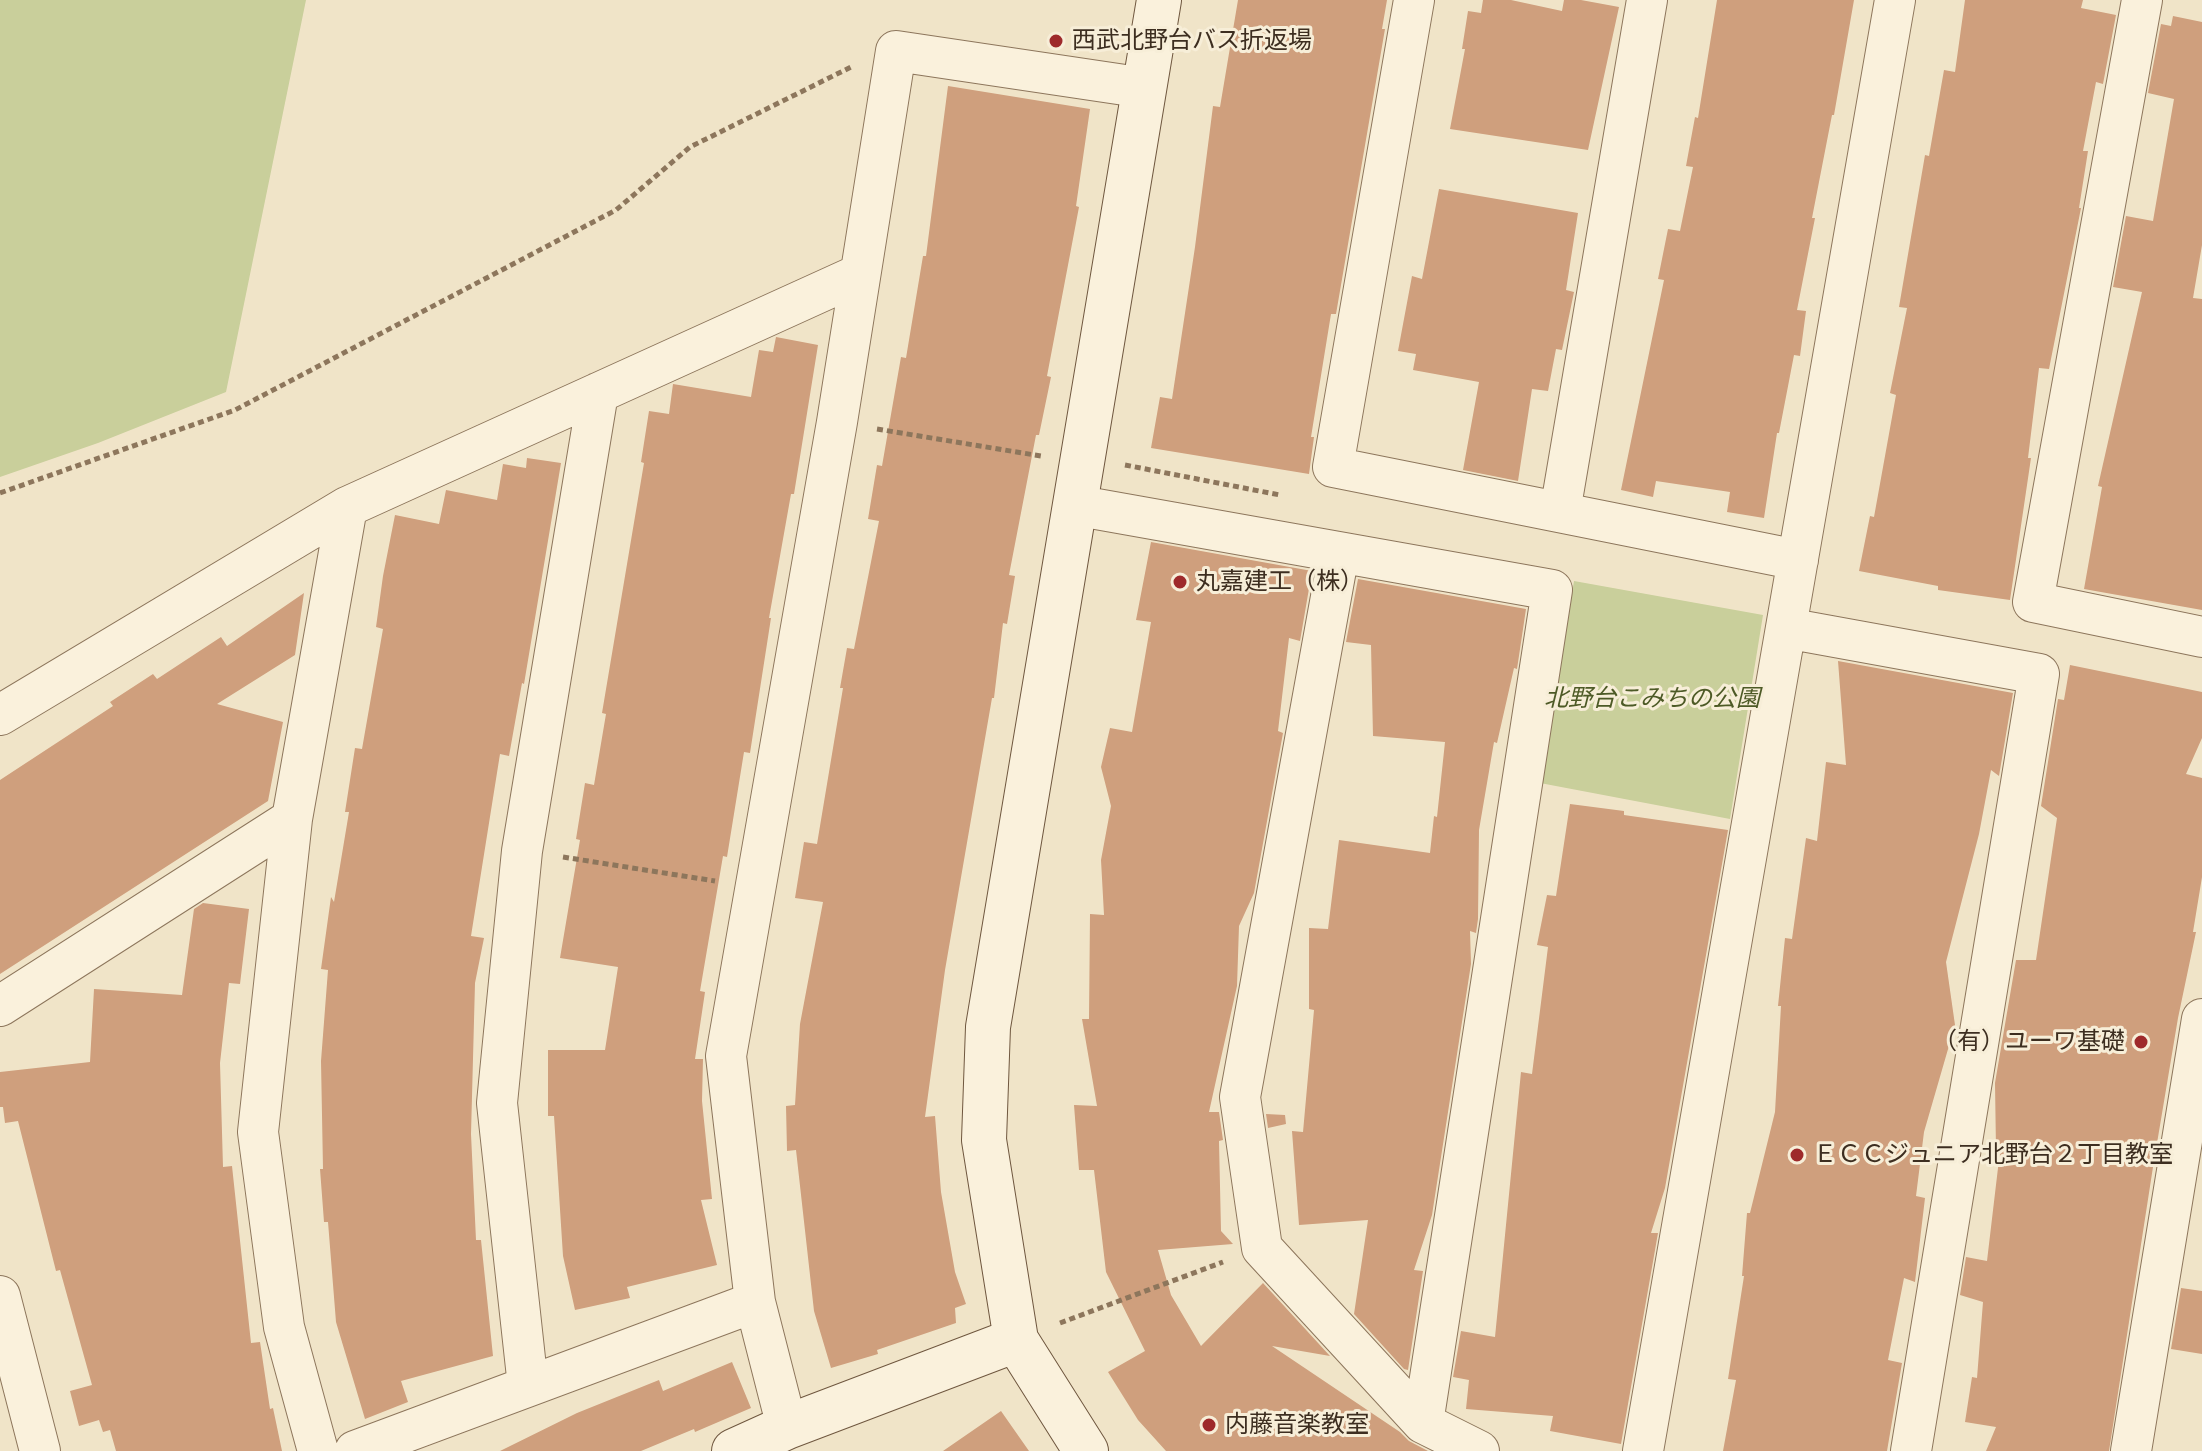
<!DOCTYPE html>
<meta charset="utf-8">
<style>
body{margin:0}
canvas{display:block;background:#f0e4c8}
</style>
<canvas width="2202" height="1451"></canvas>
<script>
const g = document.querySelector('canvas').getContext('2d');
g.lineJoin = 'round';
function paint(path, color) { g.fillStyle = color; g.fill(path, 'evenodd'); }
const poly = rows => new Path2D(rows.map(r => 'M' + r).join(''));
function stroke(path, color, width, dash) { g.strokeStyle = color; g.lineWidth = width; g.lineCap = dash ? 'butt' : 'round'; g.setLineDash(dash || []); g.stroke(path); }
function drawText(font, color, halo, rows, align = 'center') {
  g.font = font + ' Bitter,"Noto Sans JP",serif'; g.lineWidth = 6; g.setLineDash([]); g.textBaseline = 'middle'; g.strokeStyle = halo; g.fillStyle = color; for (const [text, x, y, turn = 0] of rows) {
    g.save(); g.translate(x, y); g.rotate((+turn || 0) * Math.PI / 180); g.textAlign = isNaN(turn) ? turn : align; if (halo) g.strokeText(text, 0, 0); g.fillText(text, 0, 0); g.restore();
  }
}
const green = poly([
 [0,0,306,0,226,392,98,443,0,477],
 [1574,581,1763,615,1730,819,1540,783]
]);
const building = poly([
 [1238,0,1387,0,1382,29,1385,29,1336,314,1331,314,1311,437,1314,437,1309,474,1151,448,1160,397,1172,399,1195,247,1213,106,1220,107],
 [1483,0,1511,0,1562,11,1564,0,1581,0,1619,7,1588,150,1450,129,1465,49,1462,49,1468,11,1481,13],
 [1717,0,1854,0,1834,115,1832,115,1812,218,1815,218,1797,310,1806,311,1800,356,1794,355,1779,433,1777,433,1764,518,1727,512,1730,492,1656,481,1653,497,1621,490,1664,280,1658,279,1668,229,1680,231,1693,167,1686,166,1695,117,1698,118],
 [1965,0,2083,0,2081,8,2116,15,2103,84,2096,82,2083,151,2088,151,2079,208,2081,208,2049,369,2039,368,2028,458,2031,458,2010,600,1938,590,1938,586,1859,571,1870,516,1874,517,1896,395,1890,393,1907,308,1899,307,1925,155,1929,156,1944,70,1955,72],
 [2173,16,2202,22,2202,245,2193,298,2202,299,2202,610,2084,589,2102,487,2098,486,2142,292,2113,287,2126,216,2153,221,2174,99,2148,93,2161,24,2171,26],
 [948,86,1090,109,1076,206,1079,207,1047,376,1051,377,1039,435,1036,435,1009,575,1015,576,1007,624,1003,623,994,698,992,698,945,970,925,1117,935,1116,941,1192,955,1272,966,1304,955,1308,956,1323,877,1350,878,1354,831,1368,814,1311,796,1150,787,1151,786,1106,795,1105,800,1024,823,902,795,898,804,842,817,844,843,688,840,688,847,648,854,649,879,521,868,519,877,465,882,466,901,357,906,358,923,256,926,256],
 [1439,189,1578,213,1566,290,1574,292,1562,350,1556,349,1548,391,1532,389,1518,481,1463,470,1479,382,1413,370,1416,354,1398,351,1412,276,1422,279],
 [776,337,818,345,794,494,791,494,769,618,771,618,750,753,744,752,727,857,723,856,700,991,705,992,695,1059,703,1059,702,1101,712,1199,701,1200,717,1265,627,1287,630,1298,575,1310,563,1256,554,1116,548,1116,548,1050,605,1050,618,967,560,958,580,840,576,839,585,783,594,785,606,714,602,713,644,463,641,462,649,411,669,414,673,384,751,397,759,350,773,352],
 [527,458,561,463,524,684,522,683,509,756,500,754,471,936,484,938,475,983,471,1134,476,1240,481,1240,493,1356,401,1381,408,1402,365,1419,336,1322,328,1222,324,1222,320,1169,323,1169,321,1061,328,970,321,969,331,897,334,902,349,812,345,812,355,748,362,749,383,629,376,627,383,576,395,515,439,524,446,490,497,500,503,464,526,468],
 [1151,542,1312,571,1300,641,1289,638,1278,731,1283,733,1254,893,1239,926,1237,986,1209,1112,1219,1112,1223,1140,1219,1141,1221,1231,1233,1244,1158,1250,1171,1295,1201,1346,1263,1283,1330,1356,1272,1346,1400,1432,1409,1441,1428,1451,1166,1451,1138,1420,1108,1372,1145,1351,1106,1272,1094,1170,1079,1170,1074,1105,1097,1106,1082,1019,1089,1019,1090,914,1104,915,1101,860,1111,806,1101,767,1110,728,1132,732,1151,622,1136,620],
 [1358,579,1526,609,1517,669,1514,668,1497,743,1494,742,1479,830,1478,919,1476,933,1470,931,1471,964,1432,1215,1414,1270,1423,1271,1408,1370,1404,1369,1354,1314,1368,1220,1299,1225,1292,1131,1303,1132,1314,1010,1309,1009,1309,928,1328,929,1339,840,1430,853,1434,816,1437,817,1445,742,1373,736,1371,645,1346,642],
 [304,593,295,655,217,704,283,722,268,801,0,974,0,780,113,706,110,702,153,674,157,679,221,637,227,646],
 [1838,661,2013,693,1999,776,1991,770,1979,834,1946,962,1955,1025,1924,1132,1916,1196,1925,1198,1915,1282,1904,1278,1888,1360,1902,1363,1887,1451,1723,1451,1736,1380,1728,1379,1744,1276,1742,1276,1747,1213,1750,1213,1775,1112,1781,1006,1778,1006,1785,938,1792,939,1806,838,1817,841,1826,762,1846,765],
 [2070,665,2202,692,2202,738,2186,774,2202,778,2202,877,2193,932,2196,932,2178,1018,2153,1167,2109,1451,1986,1451,1996,1427,1965,1422,1972,1377,1977,1378,1983,1302,1960,1295,1966,1257,1987,1261,2000,1151,1996,1150,1995,1083,2016,960,2036,960,2057,818,2041,806,2058,699,2064,700],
 [1570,804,1624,811,1624,815,1728,830,1665,1188,1651,1233,1658,1233,1621,1444,1550,1431,1553,1416,1466,1409,1469,1380,1453,1377,1461,1331,1495,1337,1521,1072,1532,1074,1548,947,1537,945,1547,895,1556,896],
 [203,903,249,909,240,984,229,983,220,1063,223,1167,232,1166,251,1343,260,1342,270,1409,273,1408,282,1451,116,1451,110,1430,103,1432,99,1420,79,1426,70,1391,92,1385,60,1270,56,1271,18,1121,5,1123,3,1107,0,1107,0,1072,90,1062,94,989,182,995,194,909],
 [1266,1114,1285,1115,1286,1124,1268,1128],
 [2181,1288,2202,1291,2202,1354,2171,1349],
 [732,1362,751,1408,695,1432,694,1429,641,1451,500,1451,577,1413,659,1380,663,1391],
 [1001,1411,1029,1451,943,1451]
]);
const path = poly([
 [877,429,1041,456],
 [1125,465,1280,495],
 [0,493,235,410,616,210,690,147,851,67],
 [563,857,715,881],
 [1060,1323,1223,1262]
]);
const street = poly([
 [1414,0,1333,467,1798,560],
 [2142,0,2033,602,2202,637],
 [1074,505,1552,590,1423,1423],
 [1560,512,1647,0],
 [1339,553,1240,1097,1262,1248,1423,1423,1479,1451],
 [1786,628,2039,674,1911,1451],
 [0,715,347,507,860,274],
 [0,1006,292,819],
 [0,1296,40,1451],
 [755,1302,787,1427],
 [528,1386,497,1103,522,851,598,393],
 [318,1451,284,1327,258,1132,292,819,347,507],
 [355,1451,755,1302,726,1056,837,422,896,51,1145,88],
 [1643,1451,1895,0],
 [2131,1451,2202,1019]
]);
const secondary = poly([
 [734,1451,787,1427,1016,1340],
 [1086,1451,1016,1340,984,1140,988,1027,1159,0]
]);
const markers = [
 [1056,41,8,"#9e2a2b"],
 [1180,582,8,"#9e2a2b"],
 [2141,1042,8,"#9e2a2b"],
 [1797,1155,8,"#9e2a2b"],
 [1209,1425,8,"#9e2a2b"]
];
const poiNames = [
 ["西武北野台バス折返場",1072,41],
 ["丸嘉建工（株）",1196,582],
 ["（有）ユーワ基礎",2125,1042,"right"],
 ["ＥＣＣジュニア北野台２丁目教室",1813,1155],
 ["内藤音楽教室",1225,1425]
];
const parkNames = [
 ["北野台こみちの公園",1652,699]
];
paint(green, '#c9cf9b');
paint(building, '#cf9f7d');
stroke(street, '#8d765c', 42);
stroke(secondary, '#6f573f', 46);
stroke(path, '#8d765c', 5, [6, 4]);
stroke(street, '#faf1dc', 40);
stroke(secondary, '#faf1dc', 44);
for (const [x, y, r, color] of markers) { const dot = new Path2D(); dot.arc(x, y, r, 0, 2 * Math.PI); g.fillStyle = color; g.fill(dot); stroke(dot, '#f7eed8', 3); }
drawText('24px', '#3d2e20', '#f7eed8', poiNames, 'left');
drawText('italic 24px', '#4d5a26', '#f7eed8', parkNames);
</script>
